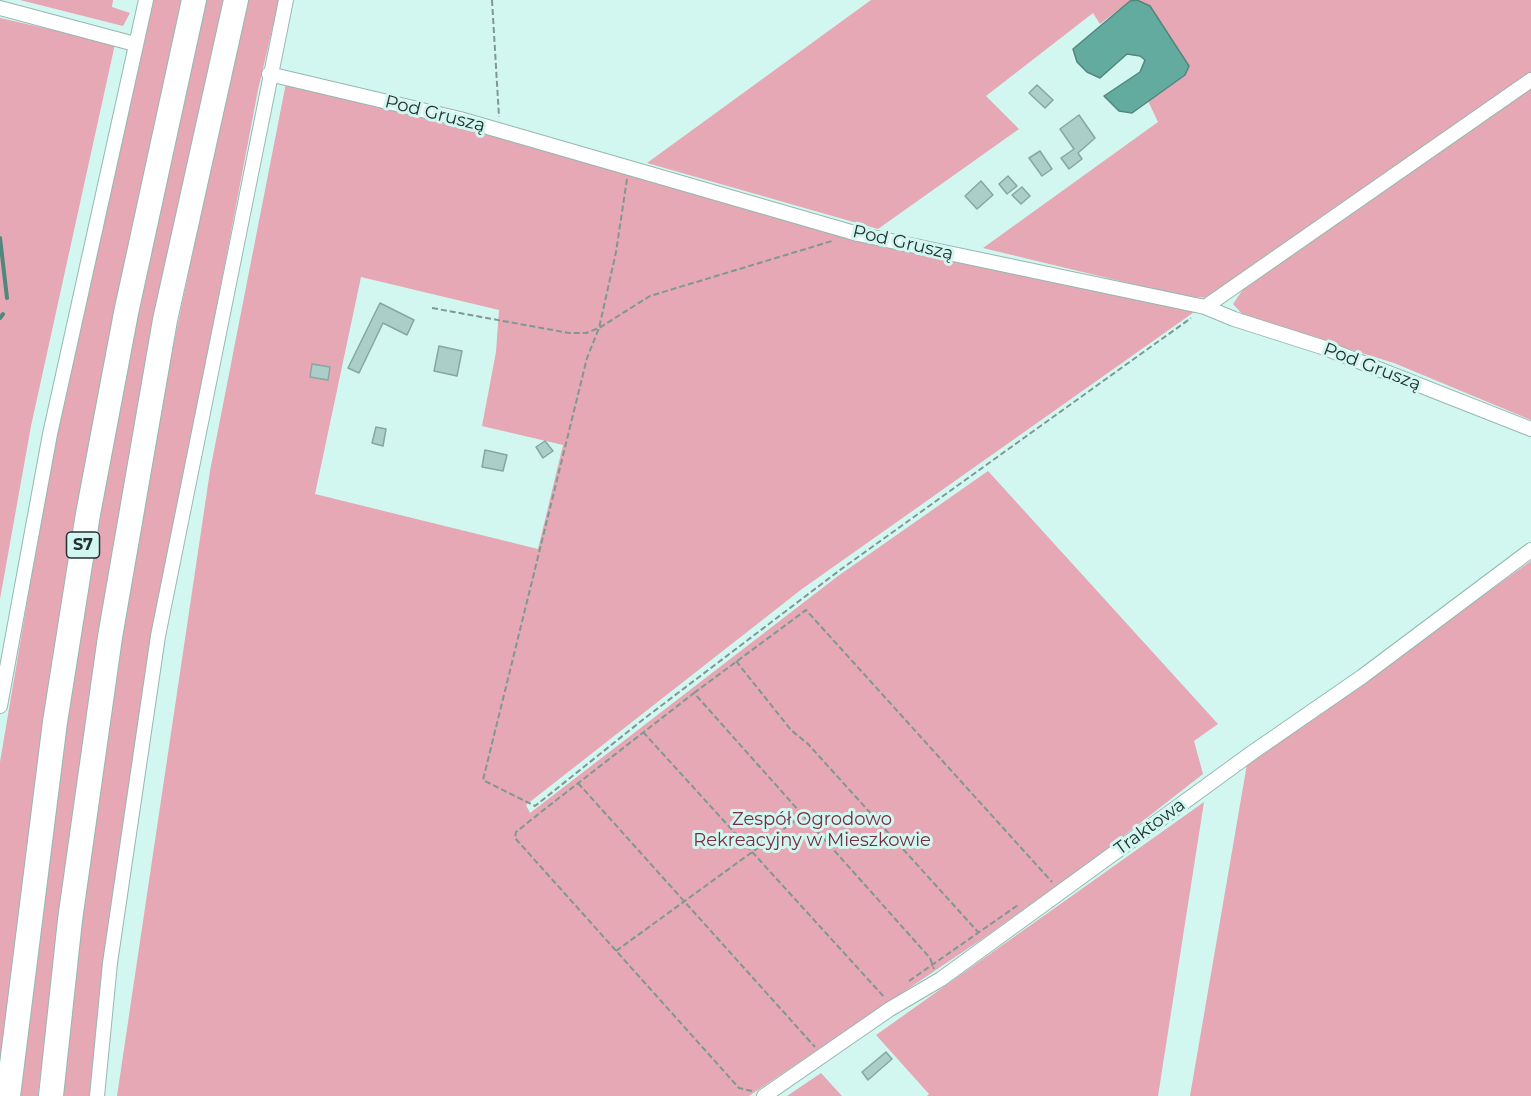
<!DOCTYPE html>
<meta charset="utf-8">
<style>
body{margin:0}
canvas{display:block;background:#d2f7f0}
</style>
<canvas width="1531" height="1096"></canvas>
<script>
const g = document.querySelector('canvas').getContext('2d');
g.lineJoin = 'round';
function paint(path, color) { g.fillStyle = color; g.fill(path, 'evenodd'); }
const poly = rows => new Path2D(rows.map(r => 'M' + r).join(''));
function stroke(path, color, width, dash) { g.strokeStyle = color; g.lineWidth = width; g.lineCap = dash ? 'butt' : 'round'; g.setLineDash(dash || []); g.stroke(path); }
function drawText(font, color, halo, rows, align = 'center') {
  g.font = font + ' Montserrat,sans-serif'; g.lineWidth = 6; g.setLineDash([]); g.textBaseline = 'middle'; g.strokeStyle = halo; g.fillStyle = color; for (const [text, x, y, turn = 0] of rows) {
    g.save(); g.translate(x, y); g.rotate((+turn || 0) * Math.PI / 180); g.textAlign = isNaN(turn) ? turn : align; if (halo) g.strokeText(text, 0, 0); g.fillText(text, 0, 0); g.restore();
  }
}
const green = poly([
 [20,0,113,0,112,7,130,13,123,26],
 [153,0,185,0,0,1076,0,762,45,496,94,257],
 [205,0,227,0,62,897,38,1096,17,1096,71,688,99,521,131,349],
 [246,0,279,0,258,90,149,662,91,1096,57,1096,115,669,171,356],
 [871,0,1531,0,1531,72,1208,298,1182,296,983,248,1158,122,1148,101,1185,75,1130,1,1100,24,1093,13,986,96,1019,129,878,229,647,163],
 [0,18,115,44,31,426,0,599],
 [286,83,671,182,1197,310,802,589,526,805,530,813,838,576,988,471,1218,724,1194,741,1203,774,1094,859,982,939,749,1096,117,1096,210,471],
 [361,277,499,310,496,352,482,426,563,445,538,549,315,494],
 [1531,85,1531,420,1394,363,1245,317,1233,304,1246,285],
 [1531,561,1531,1096,1190,1096,1247,764],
 [1204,802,1158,1096,927,1096,929,1094,876,1035],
 [821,1073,842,1096,787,1096]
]);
const water = poly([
 [1137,0,1150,6,1189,66,1185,75,1132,113,1119,111,1104,96,1140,72,1145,60,1140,56,1127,54,1100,78,1087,72,1077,62,1073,49,1130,1,1137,0]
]);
const stream = poly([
 [0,238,7,298],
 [0,318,3,314]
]);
const building = poly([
 [1037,85,1053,100,1045,108,1029,93,1037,85],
 [1079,115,1095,138,1078,153,1082,159,1069,169,1061,158,1074,149,1060,129,1079,115],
 [1040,151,1052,169,1042,176,1029,158,1040,151],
 [1008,176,1017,186,1007,194,999,184,1008,176],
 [981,181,993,195,977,209,965,196,981,181],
 [1022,187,1030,196,1021,204,1012,195,1022,187],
 [380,303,414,320,407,335,383,323,359,373,348,368,380,303],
 [439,346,462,351,457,376,434,371,439,346],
 [312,364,330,367,328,380,310,377,312,364],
 [376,427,386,429,383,446,372,443,376,427],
 [545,441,553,451,543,458,536,447,545,441],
 [485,450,507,455,503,471,482,467,485,450],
 [886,1052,892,1059,868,1080,862,1072,886,1052]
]);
const path = poly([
 [492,0,499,117],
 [627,179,616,252,599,328,587,358,483,780,535,806,645,718,840,570,1191,318],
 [432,308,569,333,586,333,599,328,650,296,832,241],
 [736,661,791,730,808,744,978,932],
 [694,693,806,610,1052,882],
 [643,732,885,998],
 [578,783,815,1047],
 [616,951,803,815],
 [909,981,1018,905],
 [752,1091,739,1088,515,838,516,832,541,812,694,693,930,958,934,969]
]);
const street = poly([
 [0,8,135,44],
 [269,74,460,119,858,234,1205,307,1234,319,1325,348,1531,429],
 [1205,307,1531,80],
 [0,706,50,434,146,0],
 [97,1096,110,963,158,636,286,0],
 [764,1096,890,1009,941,979,1253,752,1363,676,1531,550]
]);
const highway = poly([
 [8,1096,55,722,88,514,126,313,194,0],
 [51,1096,70,920,110,637,165,320,236,0]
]);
const shields = [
 [83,545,33]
];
const shieldNames = [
 ["S7",83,545]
];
const streetNames = [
 ["Pod Gruszą",435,114,14],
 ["Pod Gruszą",903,243,13],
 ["Pod Gruszą",1372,367,21],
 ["Traktowa",1150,827,-36]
];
const parkNames = [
 ["Zespół Ogrodowo",812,820],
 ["Rekreacyjny w Mieszkowie",812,841]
];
paint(green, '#e5a8b4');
paint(water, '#64ab9f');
stroke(water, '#51877d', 1.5);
stroke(stream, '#51877d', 4);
paint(building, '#abcfc8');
stroke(building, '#85a7a1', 1.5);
stroke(street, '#95b8b1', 16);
stroke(highway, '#95b8b1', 26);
stroke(path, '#7f9893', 2, [6, 3]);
stroke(street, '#fff', 14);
stroke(highway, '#fff', 24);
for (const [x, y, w] of shields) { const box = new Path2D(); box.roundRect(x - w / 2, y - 13, w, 26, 4.5); g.fillStyle = '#d2f7f0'; g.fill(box); stroke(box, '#24322f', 1.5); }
drawText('bold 16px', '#24322f', null, shieldNames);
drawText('18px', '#24322f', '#d2f7f0', streetNames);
drawText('18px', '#762d41', '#d2f7f0', parkNames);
</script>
